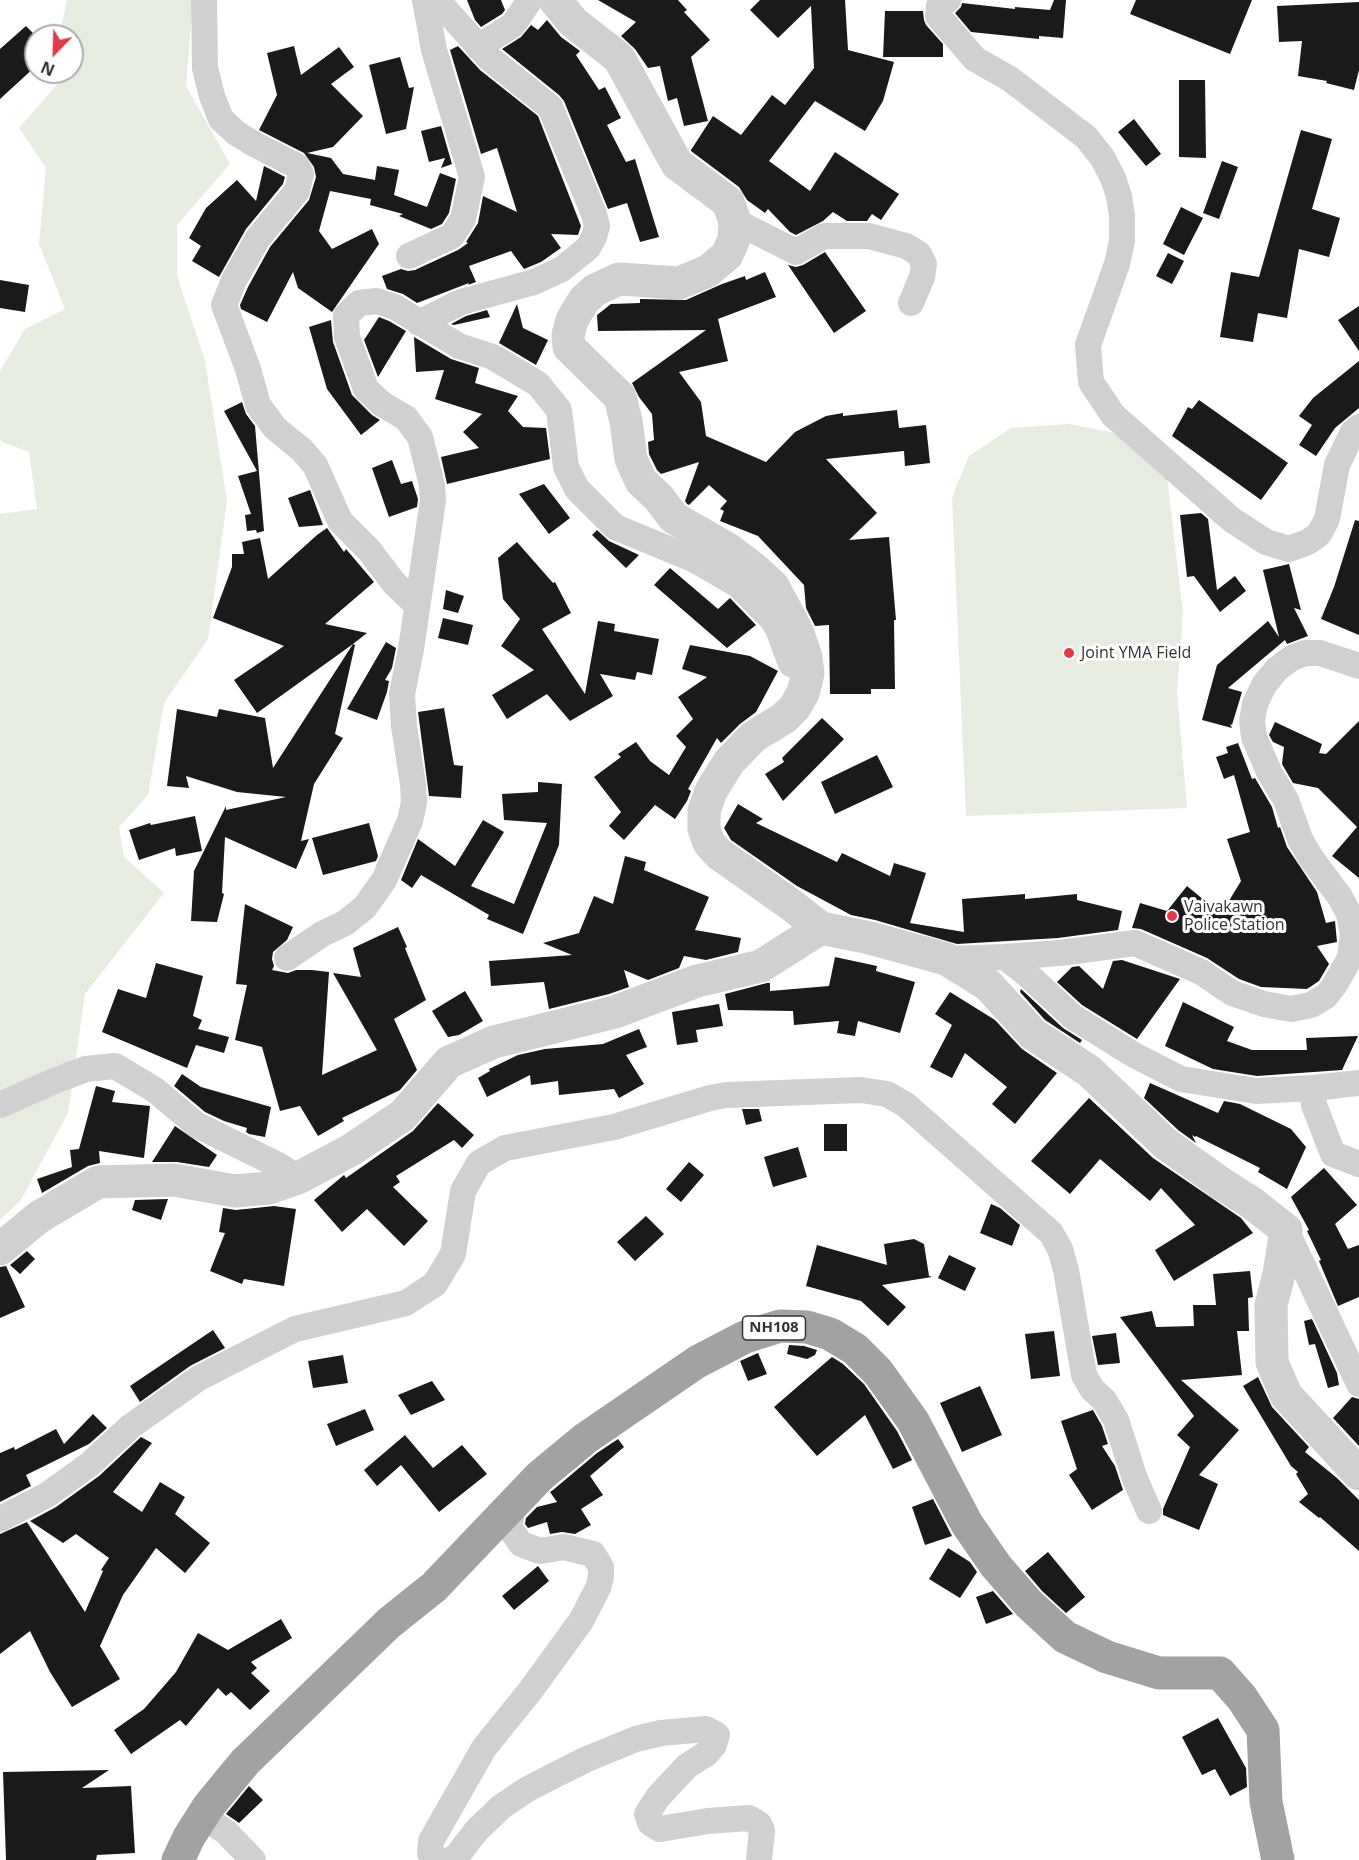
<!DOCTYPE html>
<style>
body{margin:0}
#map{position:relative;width:1359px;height:1860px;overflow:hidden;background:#fff;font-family:"Open Sans",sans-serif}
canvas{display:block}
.north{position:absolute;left:24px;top:24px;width:60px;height:60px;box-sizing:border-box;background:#fff;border:2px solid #adadad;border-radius:50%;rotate:203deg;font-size:16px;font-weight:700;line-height:24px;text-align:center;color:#333}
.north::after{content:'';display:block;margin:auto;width:21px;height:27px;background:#e63946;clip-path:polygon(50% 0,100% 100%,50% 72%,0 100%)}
</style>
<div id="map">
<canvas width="1359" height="1860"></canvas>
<div class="north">N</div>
</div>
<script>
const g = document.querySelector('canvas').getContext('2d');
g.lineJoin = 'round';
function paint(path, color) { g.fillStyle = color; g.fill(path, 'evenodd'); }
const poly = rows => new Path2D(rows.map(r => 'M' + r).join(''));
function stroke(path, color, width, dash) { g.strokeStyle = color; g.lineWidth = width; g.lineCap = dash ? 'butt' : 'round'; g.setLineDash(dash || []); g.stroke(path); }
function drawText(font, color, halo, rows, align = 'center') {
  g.font = font + ' "Open Sans",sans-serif'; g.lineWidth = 6; g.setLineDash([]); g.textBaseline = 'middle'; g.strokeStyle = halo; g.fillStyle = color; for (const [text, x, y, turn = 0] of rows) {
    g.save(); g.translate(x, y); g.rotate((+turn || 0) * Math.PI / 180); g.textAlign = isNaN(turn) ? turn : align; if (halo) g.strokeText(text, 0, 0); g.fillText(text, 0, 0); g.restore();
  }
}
const green = poly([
 [67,0,193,0,186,86,230,164,177,225,177,276,205,361,227,501,208,639,164,703,148,795,119,827,124,857,164,893,85,994,68,1113,21,1200,0,1220,0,514,37,509,29,452,2,442,0,439,0,371,25,329,65,309,39,244,46,168,19,128,68,72,72,72,72,67,78,61,72,52,72,36,61,36,60,34],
 [1069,424,1131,436,1167,476,1183,614,1177,692,1187,808,966,816,952,497,969,456,1011,428]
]);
const building = poly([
 [467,0,501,0,505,10,502,14,481,27,475,20],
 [598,0,678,0,687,10,684,12,710,40,691,57,708,121,684,126,677,98,668,101,660,66,648,68,635,49,621,36,636,22],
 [760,0,845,0,848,50,894,62,883,101,865,131,815,101,769,161,810,191,835,152,899,194,881,220,872,214,867,221,847,221,833,212,823,221,796,235,790,232,768,209,765,213,747,200,739,187,691,151,691,150,713,116,741,135,772,95,785,105,814,68,811,6,778,38,750,10],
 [1054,0,1066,0,1063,38,1039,36,1039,39,971,32,955,13,961,7,962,3,1015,9,1015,7,1050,10],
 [1136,0,1252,0,1230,54,1130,14],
 [1359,2,1359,70,1354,90,1326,83,1327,81,1298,76,1302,41,1279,42,1277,6],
 [885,11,923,11,924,20,926,25,943,44,943,57,883,57],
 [547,20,561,37,580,51,576,55,599,90,605,87,621,118,607,125,626,162,635,159,659,237,640,242,627,203,608,209,564,101,559,95,502,49,521,37,531,25,538,30],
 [26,26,36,36,36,66,0,99,0,49],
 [294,46,301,75,339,47,354,67,331,84,363,116,333,147,307,153,331,158,343,174,375,180,377,166,399,170,394,195,427,207,440,173,456,179,449,213,442,224,431,229,399,216,403,214,370,205,371,199,330,191,319,231,332,249,372,229,379,244,332,312,298,288,293,272,267,322,241,309,240,305,248,287,270,247,309,200,316,177,314,167,304,153,259,130,277,95,267,53],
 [458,46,480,70,538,116,581,226,578,235,551,234,561,248,541,262,524,269,511,251,469,266,476,282,468,285,469,283,417,303,403,294,387,289,382,276,401,269,408,271,415,270,458,250,468,243,466,242,478,223,483,196,517,212,497,148,481,154,450,50],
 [400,57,409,88,414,87,406,129,386,134,369,65],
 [1179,80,1205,80,1206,158,1179,157],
 [1134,119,1161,154,1146,166,1118,132],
 [441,126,452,164,441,168,445,158,429,162,421,131],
 [1301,130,1332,139,1312,209,1340,218,1329,257,1299,249,1287,318,1258,313,1253,342,1220,337,1231,272,1259,277],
 [1222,161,1238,167,1219,219,1203,213],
 [264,166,285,177,283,184,246,229,219,277,192,261,201,246,189,238,206,208,237,180,256,201],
 [1181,207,1203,218,1184,255,1163,244],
 [825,252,866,311,834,333,788,265,796,267,803,265],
 [1168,253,1184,261,1172,284,1156,276],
 [765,272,776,297,718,319,728,361,679,372,701,402,706,436,766,462,795,432,826,416,843,413,843,416,897,410,899,428,926,425,930,463,905,466,904,451,826,459,877,513,849,540,889,537,896,620,894,620,895,689,871,689,871,694,830,694,829,625,815,626,806,608,804,585,758,536,720,521,724,511,720,509,727,501,709,485,689,505,687,504,685,501,699,462,661,474,657,470,649,454,648,442,654,440,652,414,639,397,632,383,706,330,598,331,597,315,611,304,640,303,640,299,686,300,722,284,745,276,746,280],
 [0,280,29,285,25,312,0,308],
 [517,304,523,328,548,340,536,365,499,343],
 [1359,306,1359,351,1338,320],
 [487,310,490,317,454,325,451,324,466,316],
 [379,317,389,321,406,331,378,377,364,340],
 [331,320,333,342,352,395,372,415,380,420,361,435,327,389,309,327],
 [414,337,451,359,479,368,475,383,518,396,508,411,523,427,546,428,550,459,447,484,441,457,479,448,463,432,482,414,435,399,444,370,416,372],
 [1359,361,1359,408,1335,428,1316,456,1299,445,1312,425,1299,416,1313,398],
 [1199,400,1288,463,1261,500,1172,436,1188,407,1192,409],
 [242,402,246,414,255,426,264,531,257,533,256,530,247,531,245,515,251,514,238,476,257,471,224,411],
 [392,460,401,484,412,481,418,499,417,507,389,517,372,468],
 [544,484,570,518,549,534,519,494],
 [310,490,323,525,299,527,288,498],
 [1201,513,1208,519,1217,590,1235,576,1246,591,1220,612,1194,576,1187,577,1180,515],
 [1355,520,1359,521,1359,635,1321,619,1334,587],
 [327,528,344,552,346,549,374,582,325,624,367,633,353,644,355,645,335,734,343,738,314,784,301,841,309,839,296,869,225,837,222,893,224,894,217,922,191,921,194,871,226,806,226,810,286,797,237,792,186,776,189,788,167,786,177,709,217,717,219,709,265,718,273,768,353,644,257,713,234,680,284,646,213,618,232,567,232,554,244,554,242,542,260,538,268,579,317,535],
 [597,530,609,541,639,555,626,568,592,535],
 [517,542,553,583,555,582,571,613,542,629,585,694,598,621,615,624,614,631,659,639,652,675,637,672,635,680,600,674,613,696,570,721,547,694,507,719,492,695,534,670,501,646,520,619,503,599,498,558],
 [1289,564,1301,610,1294,608,1308,636,1287,644,1285,640,1228,688,1242,692,1232,725,1230,724,1232,728,1202,720,1217,665,1268,621,1279,637,1263,570],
 [670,568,718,609,730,598,756,625,727,648,654,585],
 [446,590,464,596,458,613,443,609],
 [443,618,473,625,468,645,438,638],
 [386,642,396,648,392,668,385,680,389,681,387,692,377,720,347,709],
 [690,645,750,656,778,671,756,712,740,724,721,743,717,738,688,789,691,791,687,801,675,819,655,805,624,840,609,826,621,812,594,777,621,757,618,754,636,742,650,761,669,775,686,747,676,736,693,719,678,697,707,677,682,669],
 [444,708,454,765,463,766,461,798,429,796,418,712],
 [822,718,844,739,783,801,765,774,784,762,782,758],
 [1359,721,1359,878,1332,856,1357,827,1318,788,1293,783,1282,764,1284,747,1273,742,1269,735,1275,722,1322,744,1319,753,1326,754],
 [1238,743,1252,779,1255,778,1272,807,1278,828,1280,827,1287,847,1317,892,1326,923,1335,921,1337,942,1317,946,1329,964,1319,981,1307,989,1261,987,1239,979,1207,958,1141,929,1132,928,1140,903,1167,911,1187,886,1221,914,1241,881,1227,839,1250,832,1234,775,1224,779,1216,757,1228,753,1226,747],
 [877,755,893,787,835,814,821,782],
 [538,782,562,784,559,845,523,934,487,919,489,915,421,875,412,888,401,880,418,839,455,866,483,820,504,832,471,886,514,904,547,823,504,820,502,794,538,792],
 [738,804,763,819,756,823,837,862,842,853,890,876,894,863,926,873,910,923,964,932,962,899,1025,894,1025,899,1077,894,1077,900,1122,911,1118,930,1058,938,957,944,875,920,851,915,797,886,731,840,724,828],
 [195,816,202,851,176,856,175,848,139,860,129,830,150,823,151,825],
 [369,823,378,856,376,861,323,875,312,838],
 [625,856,646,862,644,870,709,897,695,930,741,938,738,952,706,960,684,956,679,968,648,980,624,970,629,987,609,994,549,1009,544,982,491,986,489,961,572,955,543,943,579,933,594,896,613,904],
 [245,904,293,927,287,940,273,952,272,959,274,966,272,970,288,973,296,970,312,970,329,972,322,1075,377,1050,333,973,361,977,353,948,398,927,407,947,405,948,426,1000,394,1019,417,1070,400,1090,342,1118,344,1121,318,1136,300,1106,280,1111,262,1047,235,1040,247,985,236,984],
 [835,957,877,966,876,971,915,982,900,1033,858,1021,855,1036,837,1033,839,1021,794,1025,793,1011,728,1010,725,994,767,983,770,983,770,991,829,986],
 [1122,960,1180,979,1137,1039,1082,1005,1057,982,1072,967,1079,966,1103,989,1113,961],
 [156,963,203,976,193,1016,202,1020,198,1029,229,1037,224,1053,196,1045,187,1068,102,1032,118,989,146,998],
 [1021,989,1063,1028,1082,1040,1080,1043,1045,1020,1020,992],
 [465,991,483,1021,459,1035,448,1037,432,1011],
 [950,992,995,1020,1022,1049,1057,1073,1015,1124,992,1104,1007,1087,965,1053,952,1078,930,1067,952,1025,935,1014],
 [1183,1002,1234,1027,1227,1041,1252,1050,1307,1050,1306,1038,1358,1036,1342,1070,1257,1076,1213,1069,1165,1046],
 [719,1004,723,1026,696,1030,698,1042,677,1045,672,1012],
 [639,1029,647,1047,626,1055,644,1084,619,1098,614,1089,559,1095,558,1081,531,1085,530,1075,487,1097,478,1078,490,1071,489,1069,518,1055,545,1049,603,1044],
 [182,1074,201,1087,271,1107,265,1137,249,1134,246,1132,247,1128,224,1121,205,1112,174,1086],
 [1150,1083,1218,1113,1224,1101,1240,1104,1291,1129,1306,1147,1287,1189,1258,1172,1260,1168,1196,1136,1195,1137,1192,1135,1196,1143,1178,1130,1144,1098],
 [96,1086,115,1091,112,1102,150,1106,144,1158,99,1151,100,1163,88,1166,42,1193,37,1179,72,1167,70,1150,79,1149],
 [1089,1098,1153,1158,1241,1218,1253,1233,1174,1281,1155,1250,1195,1225,1161,1188,1150,1201,1100,1159,1070,1194,1031,1161],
 [438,1103,474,1135,462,1148,454,1140,396,1176,400,1182,393,1187,428,1221,404,1246,367,1209,342,1232,314,1200,344,1175,346,1178,413,1131],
 [742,1109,759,1109,762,1121,746,1125],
 [824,1124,847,1124,847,1151,824,1151],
 [175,1126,217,1155,209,1167,177,1162,152,1162],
 [798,1147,807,1177,773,1187,764,1157],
 [689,1162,704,1175,681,1202,666,1189],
 [1324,1168,1357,1205,1335,1224,1348,1249,1359,1245,1359,1297,1338,1306,1319,1261,1321,1260,1307,1231,1309,1230,1291,1197],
 [168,1199,161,1220,132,1210,135,1200],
 [991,1204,1000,1208,1020,1225,1012,1246,980,1233],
 [274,1206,296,1209,284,1286,244,1279,242,1284,210,1271,225,1233,219,1232,223,1208,236,1210],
 [646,1216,664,1234,635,1261,617,1242],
 [914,1239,924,1244,929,1276,932,1277,882,1285,906,1307,888,1326,861,1301,806,1286,817,1245,887,1265,884,1244],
 [27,1251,35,1259,20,1274,10,1265],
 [949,1255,976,1268,965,1291,938,1278],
 [6,1266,25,1307,0,1318,0,1267],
 [1250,1271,1253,1297,1248,1298,1249,1331,1237,1331,1242,1375,1181,1380,1239,1430,1199,1475,1218,1484,1199,1530,1163,1515,1163,1509,1190,1447,1177,1435,1194,1416,1120,1317,1152,1311,1156,1327,1194,1326,1193,1305,1216,1305,1213,1274],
 [1312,1319,1337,1373,1339,1385,1328,1388,1315,1344,1309,1345,1304,1321],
 [213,1330,225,1348,190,1366,140,1402,130,1386],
 [1054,1331,1060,1376,1031,1379,1025,1334],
 [1116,1333,1120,1363,1098,1365,1092,1336],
 [789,1345,804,1346,817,1350,815,1355,807,1359,787,1354],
 [758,1353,767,1374,748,1381,740,1361],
 [343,1355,348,1383,313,1388,308,1361],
 [832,1357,843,1364,864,1384,897,1431,912,1460,893,1469,865,1415,817,1456,774,1407],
 [1258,1377,1272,1407,1309,1447,1305,1452,1337,1478,1359,1500,1359,1551,1320,1517,1319,1518,1299,1502,1308,1494,1296,1474,1298,1472,1291,1466,1243,1386],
 [432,1381,445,1400,411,1415,398,1395],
 [980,1386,1002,1435,962,1452,940,1403],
 [1352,1397,1359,1399,1359,1446,1333,1418],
 [365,1409,374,1430,336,1446,327,1424],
 [1093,1410,1102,1426,1108,1444,1102,1446,1115,1466,1123,1490,1092,1510,1069,1475,1077,1469,1061,1421],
 [93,1414,107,1428,89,1444,26,1475,31,1486,0,1502,0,1453,14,1447,15,1450,56,1429,64,1444],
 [405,1435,433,1468,462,1445,487,1474,439,1512,401,1465,377,1486,364,1470],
 [141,1437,152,1443,113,1492,142,1512,160,1482,185,1497,175,1514,210,1543,185,1573,156,1548,123,1595,100,1646,120,1679,72,1707,50,1672,30,1631,0,1654,0,1534,27,1522,85,1612,103,1571,101,1570,109,1558,76,1534,63,1543,30,1521,56,1507,99,1476],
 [618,1439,624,1447,590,1476,603,1495,581,1509,591,1525,575,1534,562,1532,550,1534,547,1522,528,1528,525,1524,526,1518,537,1507,557,1502,550,1492,553,1490,597,1453],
 [933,1499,952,1536,925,1545,912,1507],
 [948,1548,970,1562,977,1572,960,1598,929,1579],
 [1048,1552,1085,1597,1066,1613,1042,1591,1025,1571],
 [538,1566,549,1581,514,1610,502,1596],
 [993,1591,1013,1614,986,1624,976,1597],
 [281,1619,292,1638,251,1662,257,1668,251,1673,270,1691,250,1710,231,1692,226,1696,218,1688,186,1726,180,1720,131,1754,114,1730,144,1709,176,1672,198,1633,228,1650],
 [1218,1718,1246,1768,1247,1787,1230,1796,1215,1769,1202,1775,1182,1737],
 [109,1770,82,1788,131,1786,135,1853,97,1855,96,1860,6,1860,3,1772],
 [249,1786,263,1800,239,1823,226,1814]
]);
const minor = poly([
 [204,0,205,68,212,96,221,119,236,133,254,144,297,166,301,174,297,191,258,238,234,280,224,305,248,369,258,405,275,428,302,450,315,465,340,521,369,550,394,583,417,605],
 [948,0,939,6,938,16,975,59,1010,79,1086,137,1102,157,1113,178,1119,196,1122,216,1122,241,1117,264,1088,345,1091,382,1113,415,1232,520,1266,542,1289,549,1308,542,1319,534,1327,519,1337,465,1353,432,1359,427],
 [478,47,513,25,530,0],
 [735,221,796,252,824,236,869,236,906,246,919,254,924,264,922,277,911,303],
 [409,256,452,236,463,219,472,177,434,50,425,0],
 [419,323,461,302,534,282,562,269,588,248,594,237,597,226,594,214,550,107,489,58,437,0],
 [1005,957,1029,976,1073,1017,1134,1055,1181,1079,1256,1091,1313,1088,1359,1083],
 [287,958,322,934,345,923,365,907,384,880,410,821,414,802,413,784,404,726,402,694,411,649,433,500,432,485,420,437,406,418,382,404,366,389,347,337,346,316,359,303,377,301,395,307,459,346,493,357,538,384,559,410,566,467,577,489,615,527,695,560,738,585,772,619,778,629,791,664,807,669],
 [946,959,1005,957,1060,953,1135,943,1201,972,1232,993,1264,1004,1291,1009,1311,1005,1326,996,1334,986,1350,958,1353,935,1349,914,1340,897,1311,858,1300,839,1286,800,1270,774,1254,737,1252,720,1255,704,1264,685,1277,669,1292,658,1305,653,1320,653,1359,666],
 [1313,1088,1314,1105,1333,1154,1359,1164],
 [0,1105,54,1081,86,1069,115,1066,155,1090,197,1125,280,1166,298,1178],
 [1286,1230,1359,1384],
 [0,1519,47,1495,90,1464,131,1426,199,1378,295,1329,406,1303,435,1284,453,1254,463,1191,479,1163,505,1148,614,1127,710,1098,726,1095,861,1090,887,1094,906,1105,1051,1233,1060,1249,1066,1270,1084,1375,1092,1389,1104,1400,1116,1420,1135,1479,1149,1511],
 [202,1816,226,1832,253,1860],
 [438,1860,430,1853,431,1841,484,1748,530,1691,581,1621,598,1588,601,1577,601,1567,593,1554,564,1547,540,1551,521,1544,510,1528,512,1503],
 [450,1860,456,1857,477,1830,501,1807,526,1790,553,1776,587,1759,636,1739,661,1733,706,1729,717,1735,714,1745,706,1754,687,1766,658,1797,647,1814,650,1823,660,1829,708,1821,749,1818,759,1824,762,1830,759,1860]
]);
const tertiary = poly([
 [821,928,870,938,946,959,988,985,1033,1034,1089,1071,1166,1144,1222,1184,1252,1203,1286,1230,1279,1274,1271,1305,1272,1362,1286,1395,1359,1474],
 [0,1249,39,1217,98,1182,174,1180,235,1191,269,1188,298,1178,351,1150,403,1115,449,1062,494,1042,615,1012,697,981,761,966,821,928,790,904,719,854,709,843,704,829,704,811,711,791,729,762,753,737,784,718,795,707,803,693,808,674,806,657,797,631,773,586,753,568,728,549,674,518,658,497,641,481,631,459,626,421,620,397,569,347,568,335,572,320,584,300,595,290,619,279,679,283,708,271,727,255,734,239,735,221,728,202,677,164,619,58,573,22,555,0]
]);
const trunk = poly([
 [178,1860,189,1837,208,1807,245,1762,389,1623,434,1587,540,1476,586,1438,697,1362,745,1337,780,1326,807,1327,830,1334,855,1349,878,1372,913,1421,967,1524,996,1566,1029,1604,1065,1637,1107,1657,1159,1673,1220,1673,1242,1698,1263,1730,1266,1802,1278,1860]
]);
const markers = [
 [1069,653,6,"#e63946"],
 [1172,916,6,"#e63946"]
];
const shields = [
 [774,1328,63]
];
const shieldNames = [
 ["NH108",774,1328]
];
const poiNames = [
 ["Joint YMA Field",1081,653],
 ["Vaivakawn",1184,907],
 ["Police Station",1184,925]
];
paint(green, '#e6ecdf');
paint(building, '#1a1a1a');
stroke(minor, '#d0d0d0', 26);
stroke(tertiary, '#d0d0d0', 33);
stroke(trunk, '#a2a2a2', 33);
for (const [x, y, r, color] of markers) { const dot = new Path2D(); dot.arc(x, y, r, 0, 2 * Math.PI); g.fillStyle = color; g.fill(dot); stroke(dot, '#fff', 2); }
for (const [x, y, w] of shields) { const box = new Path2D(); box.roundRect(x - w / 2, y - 12, w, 24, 4.5); g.fillStyle = '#fff'; g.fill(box); stroke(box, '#333', 1.5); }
drawText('bold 15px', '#333', null, shieldNames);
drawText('16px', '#333', '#fff', poiNames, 'left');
</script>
